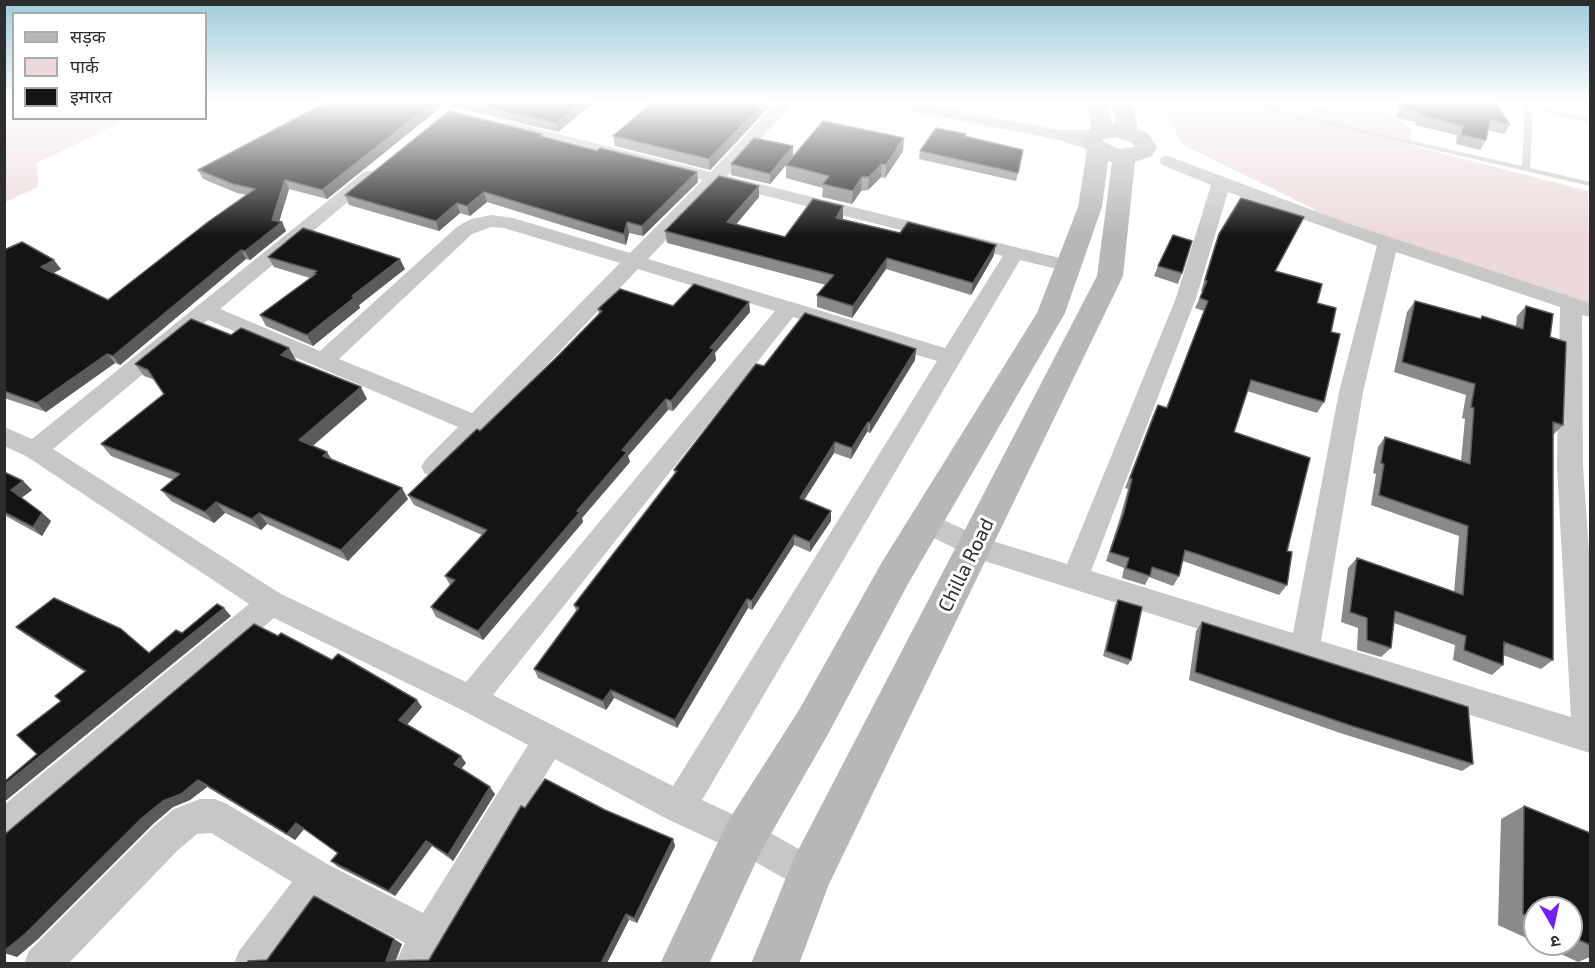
<!DOCTYPE html>
<meta charset="utf-8">
<style>
body{margin:0}
#map{position:relative;width:1595px;height:968px;overflow:hidden;background:#fff;font-family:"Exo 2","Noto Sans Devanagari",sans-serif}
canvas{display:block}
.frame{position:absolute;inset:0;border:6px solid #2d2d2d;pointer-events:none}
.legend{position:absolute;left:12px;top:12px;width:195px;height:108px;box-sizing:border-box;background:#fff;border:2px solid #ababab;margin:0;padding:8px 10px;list-style:none;font-size:18px;color:#2d2d2d}
.legend li{display:flex;align-items:center;gap:12px;height:30px}
.legend b{width:30px;border:2px solid #ababab}
.north{position:absolute;left:1523px;top:896px;width:60px;height:60px;box-sizing:border-box;background:#fff;border:2px solid #ababab;border-radius:50%;rotate:171deg;font-size:16px;font-weight:700;line-height:24px;text-align:center;color:#2d2d2d}
.north::after{content:'';display:block;margin:auto;width:21px;height:27px;background:#741ff5;clip-path:polygon(50% 0,100% 100%,50% 72%,0 100%)}
</style>
<div id="map">
<canvas width="1595" height="968"></canvas>
<div class="frame"></div>
<ul class="legend">
<li><b style="height:8px;background:#b7b7b7"></b>सड़क</li>
<li><b style="height:16px;background:#ecd9db"></b>पार्क</li>
<li><b style="height:16px;background:#141414"></b>इमारत</li>
</ul>
<div class="north">उ</div>
</div>
<script>
const g = document.querySelector('canvas').getContext('2d');
g.lineJoin = 'round';
function paint(path, color) { g.fillStyle = color; g.fill(path, 'evenodd'); }
const poly = rows => new Path2D(rows.map(r => 'M' + r).join(''));
function stroke(path, color, width, dash) { g.strokeStyle = color; g.lineWidth = width; g.lineCap = dash ? 'butt' : 'round'; g.setLineDash(dash || []); g.stroke(path); }
function drawText(font, color, halo, rows, align = 'center') {
  g.font = font + ' "Exo 2",sans-serif'; g.lineWidth = 6; g.setLineDash([]); g.textBaseline = 'middle'; g.strokeStyle = halo; g.fillStyle = color; for (const [text, x, y, turn = 0] of rows) {
    g.save(); g.translate(x, y); g.rotate((+turn || 0) * Math.PI / 180); g.textAlign = isNaN(turn) ? turn : align; if (halo) g.strokeText(text, 0, 0); g.fillText(text, 0, 0); g.restore();
  }
}
const green = poly([
 [4,102,13,102,14,118,128,119,37,163,38,187,5,202],
 [1161,102,1260,102,1390,115,1411,128,1409,145,1588,191,1590,305,1320,219,1314,209,1182,144]
]);
const lane = poly([
 [1229,102,1241,102,1522,166,1525,107,1516,102,1526,102,1546,109,1590,119,1590,123,1533,109,1530,168,1590,182,1590,186,1229,102]
]);
const street = poly([
 [777,102,794,102,727,176,1076,262,1079,266,1076,270,1069,272,1020,260,702,800,756,825,822,862,828,874,822,886,810,892,798,886,732,849,667,819,555,759,434,964,395,964,405,943,322,899,275,964,234,964,239,951,292,882,211,833,197,834,178,850,68,964,24,964,29,951,154,826,174,809,200,799,215,799,227,804,329,865,423,913,528,745,460,709,274,618,16,839,4,844,4,805,249,604,26,456,4,446,4,427,32,439,365,171,377,171,380,175,220,309,320,351,458,226,471,219,491,215,513,218,630,253,703,180,504,131,502,127,504,123,510,122,711,172,777,102],
 [719,184,1003,256,945,348,648,259,719,184],
 [491,227,504,228,620,263,472,413,339,359,472,234,491,227],
 [638,269,775,311,466,682,281,594,53,449,208,320,458,427,425,460,421,467,425,474,434,476,443,474,638,269],
 [793,317,937,361,673,786,493,695,793,317],
 [881,102,912,102,1058,130,1094,130,1100,131,1102,135,1100,139,1092,140,1099,142,1102,146,1099,150,1093,151,1055,139,889,107,881,102],
 [1168,156,1347,223,1590,303,1590,317,1582,315,1583,466,1590,567,1590,753,975,558,917,530,913,523,917,516,926,512,983,538,1067,564,1176,298,1211,185,1162,165,1159,161,1162,157,1168,156],
 [1228,192,1377,246,1339,392,1293,633,1091,571,1196,298,1228,192],
 [1396,252,1560,307,1557,466,1571,717,1321,641,1363,392,1396,252]
]);
const secondary = poly([
 [1087,102,1107,102,1112,124,1115,124,1112,102,1132,102,1138,130,1148,133,1157,147,1152,156,1135,162,1123,276,829,884,799,964,751,964,794,858,1097,276,1112,162,1108,161,1102,207,1065,313,908,584,827,736,760,853,709,964,660,964,728,821,799,710,882,562,1037,313,1078,207,1087,151,1080,141,1091,128,1087,102],
 [1116,137,1132,143,1135,147,1119,149,1102,141,1104,139,1116,137]
]);
const wall = poly([
 [327,102,594,102,558,132,447,105,441,107,327,199,289,189,279,222,282,222,286,231,250,260,246,259,120,365,115,363,46,412,4,398,4,250,61,269,53,273,108,300,247,195,237,193,203,179,198,170],
 [653,102,769,102,769,107,710,170,615,146,613,136],
 [1401,102,1495,102,1510,125,1504,134,1488,130,1486,140,1480,150,1456,144,1457,135,1415,125,1416,122,1396,118],
 [543,137,698,182,643,236,629,233,626,245,487,202,470,216,460,213,439,231,349,205,345,195],
 [965,137,1023,150,1016,181,919,159,920,151],
 [793,146,793,156,903,151,885,178,881,177,868,190,861,191,852,204,822,197,823,188,786,178,786,165,770,184,731,175,731,164],
 [759,186,759,197,736,224,785,237,843,218,842,219,900,233,996,245,993,257,971,295,886,269,852,318,817,307,817,295,826,285,667,243,665,231],
 [1219,234,1275,271,1317,303,1331,332,1324,402,1317,413,1247,391,1234,432,1287,551,1287,585,1279,595,1183,561,1179,576,1173,586,1149,577,1145,585,1122,578,1124,568,1106,561,1119,521,1128,489,1125,488,1153,415,1158,405,1166,408,1204,311,1195,308,1203,291,1201,291,1215,244],
 [268,257,405,269,359,305,360,308,313,346,266,326,260,315,310,278,274,267],
 [1158,266,1182,273,1178,284,1154,276],
 [1415,301,1480,319,1482,316,1516,326,1517,316,1526,306,1550,337,1563,425,1553,435,1553,660,1541,669,1503,655,1503,665,1492,675,1453,660,1455,645,1394,623,1391,648,1381,657,1357,650,1358,628,1341,622,1348,568,1357,558,1454,592,1459,536,1371,505,1376,474,1373,473,1378,447,1385,437,1461,461,1465,419,1462,418,1466,395,1394,372,1407,312],
 [749,302,750,312,715,353,716,360,673,411,668,410,628,456,630,462,582,518,583,522,483,640,436,617,431,607,450,585,445,576,482,535,414,505,408,495,480,431,558,356,599,314,598,309,673,306],
 [916,349,915,360,870,433,867,432,851,459,834,453,804,500,831,511,831,521,810,552,794,545,752,610,748,608,677,728,614,698,606,710,538,678,534,669,576,611,574,605,675,474,674,470,764,366],
 [295,360,367,399,313,446,332,459,408,499,348,561,267,524,261,530,225,513,214,523,171,501,161,490,174,480,111,456,101,444,164,394,155,380,144,376,135,364],
 [4,472,23,481,32,490,21,498,42,513,51,521,42,536,4,515],
 [1118,600,1131,660,1128,665,1103,656,1115,605],
 [231,616,4,802,4,782,37,754,61,701,85,672,26,635,16,627,149,653,182,633],
 [1202,622,1473,764,1462,771,1340,733,1189,680,1196,631],
 [422,707,407,725,466,763,461,769,495,794,453,861,432,846,395,896,338,867,331,861,337,853,304,829,295,840,207,787,190,800,173,807,153,824,38,939,17,957,4,835],
 [1524,806,1590,833,1590,957,1578,962,1540,944,1571,944,1571,908,1535,908,1535,942,1498,925,1501,819],
 [525,808,605,810,673,839,675,846,637,923,629,920,607,963,267,960,402,944,396,961,429,960]
]);
const shadedWall = poly([
 [434,102,446,102,447,105,441,107,327,199,322,190],
 [582,102,594,102,558,132,556,123],
 [765,102,769,102,769,107,710,170,709,159],
 [904,138,903,151,885,178,886,165],
 [793,146,793,157,770,184,770,174],
 [882,164,881,177,868,190,869,177],
 [697,172,698,182,643,236,642,226],
 [862,177,861,191,852,204,853,191],
 [285,180,289,189,278,225,282,222,286,231,250,260,245,251,272,220],
 [759,186,759,197,728,234,727,222],
 [484,192,487,202,470,216,467,206],
 [457,203,460,213,439,231,436,221],
 [843,206,843,218,835,229,836,218],
 [627,222,629,233,626,245,624,234],
 [996,245,993,257,971,295,973,283],
 [241,250,246,259,120,365,113,356],
 [887,258,886,269,852,318,853,306],
 [400,259,405,269,359,305,360,308,313,346,307,335,352,296],
 [54,260,61,269,48,276,41,267],
 [749,302,750,312,715,353,716,360,673,411,671,401,710,348],
 [289,348,296,360,288,366,281,355],
 [916,349,915,360,870,433,870,423],
 [107,354,115,363,46,412,37,403],
 [361,387,367,399,306,451,299,440],
 [666,399,668,410,628,456,630,462,582,518,583,522,483,640,478,631,577,511,622,450],
 [868,422,867,432,851,459,852,448],
 [835,442,834,453,799,508,800,498],
 [327,452,334,463,323,456],
 [23,481,32,490,20,499,11,490],
 [402,488,408,499,348,561,341,550],
 [216,502,225,513,214,523,205,512],
 [831,511,831,521,810,552,810,542],
 [42,513,51,521,42,536,33,527],
 [259,513,267,524,261,530,252,519],
 [794,535,794,545,752,610,752,601],
 [747,599,748,608,677,728,675,720],
 [224,608,231,616,4,802,4,785],
 [611,690,614,698,606,710,603,701],
 [417,700,422,707,405,727,399,720],
 [461,756,466,763,459,771,454,764],
 [198,780,207,787,190,800,173,807,153,824,38,939,17,957,4,953,4,951,142,818,163,801],
 [490,787,495,794,453,861,448,855],
 [296,823,304,829,295,840,287,834],
 [673,839,675,846,637,923,634,918],
 [426,841,432,846,395,896,389,891],
 [626,914,629,920,607,963,601,963],
 [394,939,402,944,394,963,386,961]
]);
const building = poly([
 [327,102,434,102,322,190,285,180,272,220,282,222,245,251,241,250,113,356,107,354,37,403,4,391,4,250,22,242,54,260,41,267,108,300,208,222,255,189,233,184,198,170,327,102],
 [467,102,582,102,556,123,467,102],
 [653,102,765,102,709,159,613,136,653,102],
 [1403,102,1495,102,1510,125,1490,120,1486,140,1461,135,1463,126,1421,116,1421,113,1401,108,1403,102],
 [449,111,542,134,540,136,597,151,600,148,697,172,642,226,627,222,624,234,484,192,467,206,457,203,436,221,345,195,449,111],
 [823,121,904,138,886,165,882,164,869,177,862,177,853,191,823,184,829,176,786,165,823,121],
 [936,128,966,134,964,136,1023,150,1018,173,920,151,936,128],
 [754,138,793,146,770,174,731,164,754,138],
 [719,176,759,186,727,222,785,237,813,199,843,206,836,218,900,233,908,222,996,245,973,283,887,258,853,306,817,295,834,275,665,231,719,176],
 [1241,198,1304,217,1275,271,1322,284,1317,303,1336,308,1331,332,1340,334,1324,402,1251,380,1234,432,1310,458,1287,551,1292,552,1287,585,1185,550,1179,576,1152,567,1150,576,1126,568,1129,558,1110,552,1124,512,1132,479,1130,478,1158,405,1167,408,1208,301,1200,298,1207,281,1205,280,1219,234,1241,198],
 [303,228,400,259,352,296,355,297,307,335,260,315,316,274,314,273,317,271,268,257,303,228],
 [1173,235,1192,241,1182,273,1158,266,1173,235],
 [694,284,749,302,710,348,715,349,671,401,666,399,622,450,627,452,577,511,580,512,478,631,431,607,455,580,445,576,487,530,408,495,477,429,480,431,558,356,602,311,598,309,620,289,673,306,694,284],
 [1415,301,1481,319,1482,316,1523,329,1526,306,1553,314,1550,337,1566,342,1563,425,1553,422,1553,660,1504,642,1503,665,1464,650,1466,636,1395,611,1391,648,1367,640,1367,618,1350,612,1357,558,1463,595,1468,526,1379,495,1384,464,1381,463,1385,437,1470,464,1474,408,1471,407,1475,384,1402,362,1415,301],
 [805,313,916,349,870,423,868,422,852,448,835,442,800,498,831,511,810,542,794,535,752,601,747,599,675,720,611,690,603,701,534,669,579,608,574,605,677,471,674,470,756,364,764,366,805,313],
 [191,319,231,335,241,328,289,348,281,355,361,387,299,440,327,452,323,456,402,488,341,550,259,513,252,519,216,502,205,512,161,490,180,474,101,444,164,394,148,370,135,364,191,319],
 [4,472,23,481,11,490,42,513,33,527,4,512,4,472],
 [54,598,121,629,149,653,176,630,182,633,217,604,224,608,4,785,4,782,37,754,17,735,61,701,55,696,86,671,16,627,54,598],
 [1118,600,1142,607,1131,660,1106,651,1118,600],
 [1202,622,1468,707,1473,764,1349,725,1195,672,1202,622],
 [254,624,278,636,281,633,332,660,338,654,417,700,399,720,461,756,454,764,490,787,448,855,426,841,389,891,331,861,338,853,296,823,287,834,198,780,181,794,163,801,142,818,25,934,4,951,4,835,254,624],
 [545,779,605,810,673,839,634,918,626,914,601,963,247,963,248,961,267,960,314,896,394,939,386,961,429,960,521,806,525,808,545,779],
 [1524,806,1590,833,1590,945,1571,936,1571,908,1535,908,1535,920,1523,914,1524,806]
]);
const streetNames = [
 ["Chilla Road",966,565,-64]
];
paint(green, '#ecd9db');
paint(lane, '#c7c7c7');
paint(street, '#c7c7c7');
paint(secondary, '#b7b7b7');
paint(wall, '#8a8a8a');
paint(shadedWall, '#5a5a5a');
paint(building, '#141414');
stroke(building, '#5a5a5a', 1.5);
const sky = g.createLinearGradient(0, 0, 0, 237);
sky.addColorStop(0, '#9ccbda');
sky.addColorStop(0.43, '#fff');
sky.addColorStop(1, '#ffffff00');
g.fillStyle = sky;
g.fillRect(0, 0, 1595, 237);
drawText('20px', '#2d2d2d', '#fff', streetNames);
</script>
